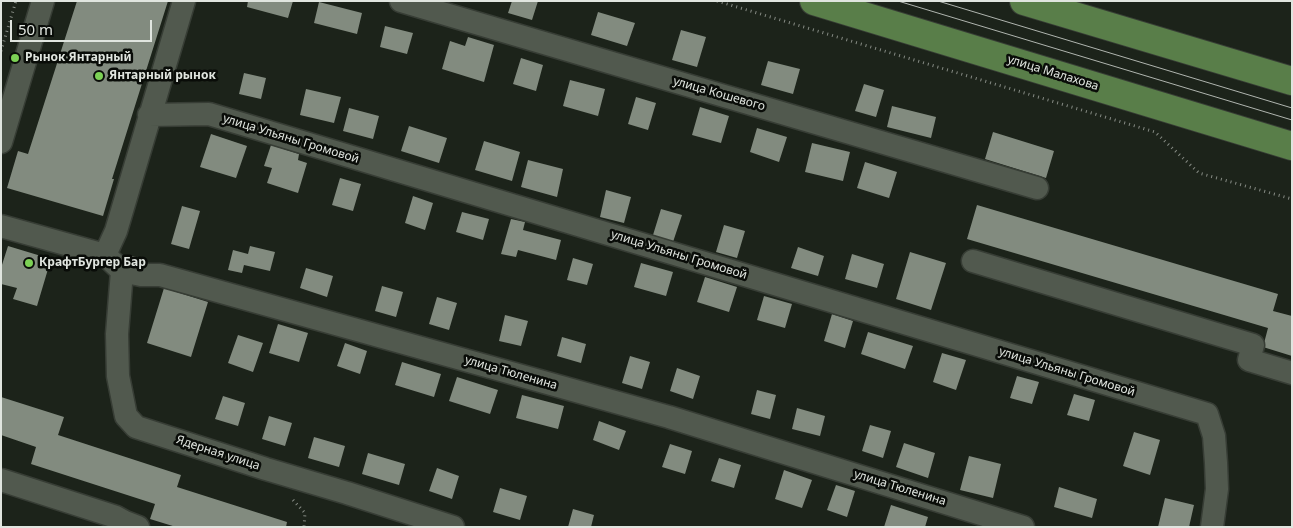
<!DOCTYPE html>
<meta charset="utf-8">
<style>
body{margin:0}
#map{position:relative;width:1293px;height:528px;overflow:hidden;background:#1c231a;font-family:"Noto Sans",sans-serif}
canvas{display:block}
.frame{position:absolute;inset:0;border:2px solid #e0e5df;pointer-events:none}
.scale{position:absolute;left:10px;top:20px;width:142px;height:22px;box-sizing:border-box;border:2px solid #e0e5df;border-top:0;padding-left:6px;font-size:15px;line-height:18px;white-space:nowrap;color:#e0e5df;-webkit-text-stroke:4px #090c08;paint-order:stroke}
</style>
<div id="map">
<canvas width="1293" height="528"></canvas>
<div class="frame"></div>
<div class="scale">50 m</div>
</div>
<script>
const g = document.querySelector('canvas').getContext('2d');
g.lineJoin = 'round';
function paint(path, color) { g.fillStyle = color; g.fill(path, 'evenodd'); }
const poly = rows => new Path2D(rows.map(r => 'M' + r).join(''));
function stroke(path, color, width, dash) { g.strokeStyle = color; g.lineWidth = width; g.lineCap = dash ? 'butt' : 'round'; g.setLineDash(dash || []); g.stroke(path); }
function drawText(font, color, halo, rows, align = 'center') {
  g.font = font + ' "Noto Sans",sans-serif'; g.lineWidth = 5; g.setLineDash([]); g.textBaseline = 'middle'; g.strokeStyle = halo; g.fillStyle = color; for (const [text, x, y, turn = 0] of rows) {
    g.save(); g.translate(x, y); g.rotate((+turn || 0) * Math.PI / 180); g.textAlign = isNaN(turn) ? turn : align; if (halo) g.strokeText(text, 0, 0); g.fillText(text, 0, 0); g.restore();
  }
}
const building = poly([
 [77,1,168,1,112,179,114,179,103,216,7,188,18,151,28,154],
 [248,1,293,1,288,18,247,7],
 [512,1,538,1,532,20,508,13],
 [319,2,362,13,357,34,314,23],
 [598,12,635,23,627,46,591,35],
 [385,26,413,33,407,54,380,47],
 [681,30,706,37,697,67,672,60],
 [468,37,494,45,484,82,442,69,450,41,465,46],
 [521,58,543,65,536,91,513,84],
 [768,61,800,69,793,94,761,85],
 [244,73,266,78,261,99,239,94],
 [570,80,605,89,598,116,563,106],
 [864,84,884,90,876,117,855,111],
 [306,89,341,97,334,123,300,115],
 [636,97,656,103,648,130,628,124],
 [892,106,936,117,931,138,887,127],
 [700,107,729,116,721,143,692,135],
 [349,108,379,116,373,139,343,131],
 [409,126,447,138,439,163,401,151],
 [757,128,787,137,779,162,750,152],
 [993,132,1054,151,1046,178,985,159],
 [211,134,247,146,236,178,200,167],
 [484,141,520,152,512,181,475,170],
 [812,143,850,152,843,181,805,172],
 [271,145,299,154,298,160,307,163,298,193,267,183,272,168,264,166],
 [528,160,563,169,557,197,521,187],
 [865,162,897,172,889,198,857,188],
 [340,178,361,184,353,211,332,205],
 [606,190,631,197,624,223,600,217],
 [413,196,433,203,425,230,405,223],
 [977,205,1278,294,1273,311,1292,316,1292,356,1263,347,1268,328,967,239],
 [182,206,200,211,189,249,171,244],
 [661,209,682,215,673,242,653,235],
 [462,212,489,219,483,240,456,232],
 [511,219,525,222,523,230,561,240,556,260,518,250,516,257,501,254],
 [724,225,745,231,737,258,716,252],
 [8,246,51,259,37,306,13,299,17,288,1,284,1,268],
 [250,246,275,252,270,271,244,265,242,273,228,270,233,250,248,254],
 [798,247,824,256,818,276,791,268],
 [910,252,946,263,931,310,896,299],
 [852,254,884,264,877,288,845,279],
 [132,256,141,258,139,268,131,267],
 [573,258,593,264,587,285,567,280],
 [641,263,673,272,666,296,634,287],
 [306,268,333,276,327,297,300,288],
 [705,277,737,287,729,312,697,302],
 [382,286,403,292,396,317,375,311],
 [164,288,208,302,191,357,147,343],
 [764,296,792,304,785,328,757,320],
 [437,297,457,303,449,330,429,324],
 [832,314,853,321,845,348,824,341],
 [505,315,528,321,521,346,499,341],
 [278,324,308,333,299,362,269,353],
 [868,332,913,346,905,369,861,354],
 [238,335,263,343,253,372,228,363],
 [562,337,586,344,581,363,557,356],
 [345,343,367,351,360,374,337,366],
 [942,353,966,360,956,390,933,382],
 [630,356,650,362,642,389,622,383],
 [402,362,441,374,434,397,395,385],
 [677,368,700,376,693,399,670,391],
 [1017,376,1039,382,1032,404,1010,398],
 [457,377,498,390,490,414,449,401],
 [757,390,776,395,770,419,751,414],
 [1074,394,1095,400,1089,421,1067,415],
 [522,395,564,406,558,429,516,418],
 [223,396,245,403,238,426,215,419],
 [1,397,64,417,58,435,181,475,177,487,287,522,286,527,176,527,150,519,155,504,31,464,36,447,1,435],
 [797,408,825,416,820,436,792,429],
 [269,416,292,423,285,446,262,439],
 [599,421,626,431,619,450,593,440],
 [870,425,891,431,883,458,862,451],
 [1134,432,1160,440,1150,475,1123,466],
 [314,437,345,446,339,467,308,458],
 [904,443,935,453,928,478,896,467],
 [670,444,692,451,685,474,662,467],
 [368,453,405,464,399,485,362,474],
 [969,456,1001,464,993,498,960,490],
 [719,458,741,465,734,488,711,481],
 [437,468,459,476,452,499,429,491],
 [784,470,812,480,802,508,775,499],
 [836,485,855,491,847,517,827,510],
 [1059,487,1097,499,1092,518,1054,507],
 [500,488,527,496,520,520,493,512],
 [1165,498,1194,505,1189,527,1158,527],
 [891,505,928,517,925,527,884,527],
 [573,509,594,515,591,527,568,527]
]);
const path = poly([
 [717,1,1155,132,1199,173,1292,199],
 [1,51,16,1],
 [293,500,305,513,304,527]
]);
const minor = poly([
 [401,1,1037,188],
 [149,115,209,114,1207,414,1214,436,1216,463,1217,489,1212,527],
 [1,142,43,1],
 [1,226,105,255,122,271,141,275,160,275,669,417,1023,527],
 [105,255,116,231,184,1],
 [973,261,1253,345,1249,360,1292,373],
 [122,271,117,334,118,376,126,416,136,427,266,469,347,493,453,527],
 [1,480,116,517,125,522,138,527]
]);
const major = poly([
 [814,1,1292,146],
 [1024,1,1292,81]
]);
const tram = poly([
 [898,1,1292,120],
 [938,1,1292,108]
]);
const markers = [
 [15,58,5,"#7cd155"],
 [99,76,5,"#7cd155"],
 [29,263,5,"#7cd155"]
];
const poiNames = [
 ["Рынок Янтарный",25,58],
 ["Янтарный рынок",109,76],
 ["КрафтБургер Бар",39,263]
];
const streetNames = [
 ["улица Малахова",1053,73,17],
 ["улица Кошевого",719,94,16],
 ["улица Ульяны Громовой",291,139,17],
 ["улица Ульяны Громовой",679,255,17],
 ["улица Ульяны Громовой",1067,372,17],
 ["улица Тюленина",511,373,16],
 ["Ядерная улица",218,453,18],
 ["улица Тюленина",900,488,17]
];
paint(building, '#828b7f');
stroke(minor, '#373d35', 25);
stroke(major, '#373d35', 30);
stroke(path, '#868b84', 3, [1, 4]);
stroke(minor, '#51594e', 22);
stroke(major, '#597e49', 28);
stroke(tram, '#b0b5af', 1);
for (const [x, y, r, color] of markers) { const dot = new Path2D(); dot.arc(x, y, r, 0, 2 * Math.PI); g.fillStyle = color; g.fill(dot); stroke(dot, '#090c08', 2); }
drawText('bold 12px', '#e0e5df', '#090c08', poiNames, 'left');
drawText('12px', '#e0e5df', '#090c08', streetNames);
</script>
